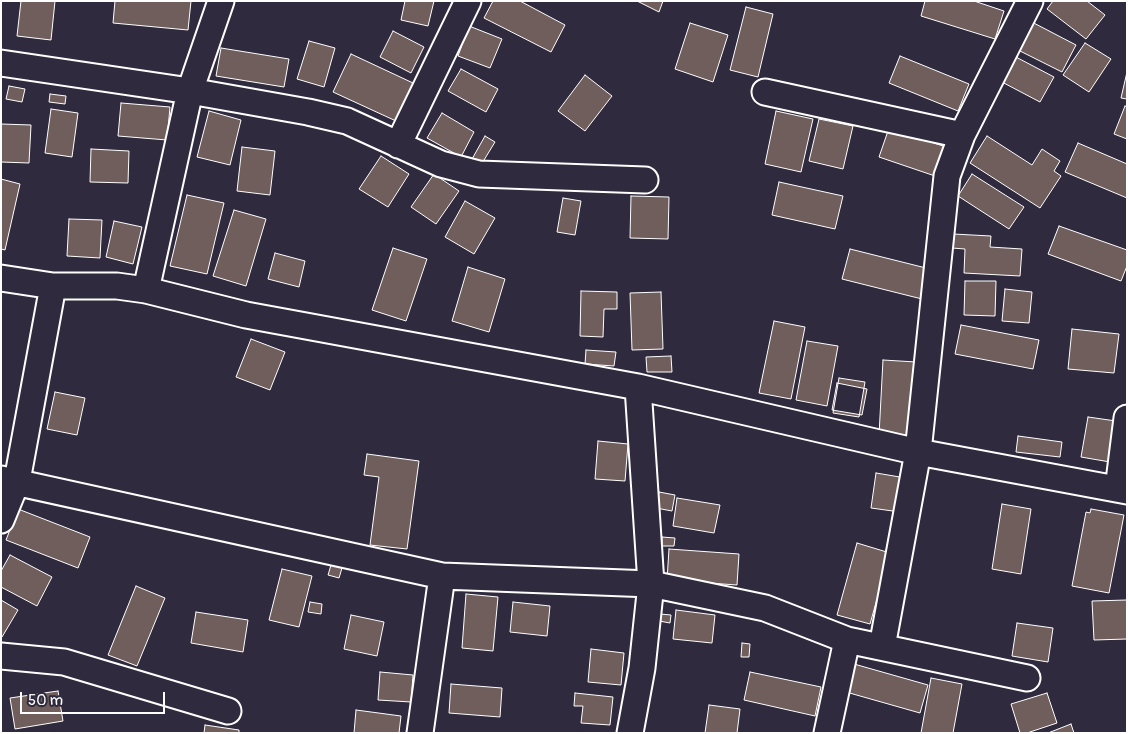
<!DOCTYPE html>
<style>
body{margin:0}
#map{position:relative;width:1128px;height:734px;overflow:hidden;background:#2f2a3d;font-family:Pangolin,sans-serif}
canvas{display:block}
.frame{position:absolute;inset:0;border:2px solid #fff;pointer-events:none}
.scale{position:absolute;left:20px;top:692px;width:145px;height:22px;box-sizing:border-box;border:2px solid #fff;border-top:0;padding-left:6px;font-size:15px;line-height:18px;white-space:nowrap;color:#fff;-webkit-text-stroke:4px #2f2a3d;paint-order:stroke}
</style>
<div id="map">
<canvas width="1128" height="734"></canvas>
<div class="frame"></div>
<div class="scale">50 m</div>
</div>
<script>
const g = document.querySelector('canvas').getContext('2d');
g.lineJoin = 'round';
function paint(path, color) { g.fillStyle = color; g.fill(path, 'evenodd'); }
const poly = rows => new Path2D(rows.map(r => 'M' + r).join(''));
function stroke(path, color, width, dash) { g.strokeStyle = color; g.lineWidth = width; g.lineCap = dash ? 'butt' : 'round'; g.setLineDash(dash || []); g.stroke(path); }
const building = poly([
 [21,1,55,1,51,40,17,36,21,1],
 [115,1,191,1,188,30,113,23,115,1],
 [405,1,434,1,428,26,401,20,405,1],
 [493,1,520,1,565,25,551,52,484,18,493,1],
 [637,1,663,1,659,12,637,1],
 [925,1,974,1,1004,11,995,39,921,16,925,1],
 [1053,1,1087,1,1105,15,1086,39,1047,9,1053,1],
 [746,7,773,14,758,77,730,70,746,7],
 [1028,20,1076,45,1062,72,1014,48,1028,20],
 [690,23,728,35,713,82,675,69,690,23],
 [469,26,502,39,490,68,458,56,469,26],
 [393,31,424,47,411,73,380,57,393,31],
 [309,41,335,48,324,87,297,79,309,41],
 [1085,43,1111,59,1089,92,1063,75,1085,43],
 [221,48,289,59,284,87,216,76,221,48],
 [351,54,413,83,396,121,333,92,351,54],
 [900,56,969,84,958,111,889,83,900,56],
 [1014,56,1054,77,1040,102,1000,81,1014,56],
 [461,69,498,89,486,112,448,91,461,69],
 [1127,72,1127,99,1121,98,1127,72],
 [585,75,612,96,585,131,558,111,585,75],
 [9,86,25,89,22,102,6,99,9,86],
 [50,94,66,96,65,104,49,102,50,94],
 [121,103,170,107,167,140,118,136,121,103],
 [1125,106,1127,107,1127,139,1114,134,1125,106],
 [51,109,78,113,72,157,45,153,51,109],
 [209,111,241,120,230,165,197,157,209,111],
 [776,111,813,119,801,172,765,164,776,111],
 [442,113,474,132,461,157,427,138,442,113],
 [819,119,853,126,843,169,809,161,819,119],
 [1,124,31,125,29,163,1,162,1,124],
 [889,128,946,147,935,176,879,157,889,128],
 [485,136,495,142,481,165,472,159,485,136],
 [987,136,1032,165,1042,149,1060,161,1054,171,1061,176,1040,208,970,163,987,136],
 [1078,143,1127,164,1127,198,1065,172,1078,143],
 [242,147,275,151,270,195,237,191,242,147],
 [91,149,129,151,128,183,90,182,91,149],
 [381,156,409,174,388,207,359,189,381,156],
 [434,174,459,191,436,224,411,207,434,174],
 [972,174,1024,207,1009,229,958,196,972,174],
 [1,179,20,184,5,250,1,249,1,179],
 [779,182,843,196,835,229,772,215,779,182],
 [187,195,224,203,207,274,170,266,187,195],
 [631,196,669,197,668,239,630,238,631,196],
 [563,198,581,201,575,235,557,232,563,198],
 [465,201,495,218,474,254,445,237,465,201],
 [234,210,266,219,246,286,213,276,234,210],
 [69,219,102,220,100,258,67,256,69,219],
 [114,221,142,227,133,264,106,257,114,221],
 [1059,226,1127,250,1127,266,1121,281,1048,254,1059,226],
 [953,234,991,236,990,247,1022,249,1020,276,964,273,965,249,952,248,953,234],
 [393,248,427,259,406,321,372,310,393,248],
 [850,249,930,269,922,299,842,279,850,249],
 [275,253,305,261,299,287,268,279,275,253],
 [468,267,505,279,489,332,452,321,468,267],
 [965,281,996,281,995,316,964,315,965,281],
 [1005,289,1032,292,1029,323,1002,321,1005,289],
 [581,291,617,292,617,309,604,309,603,337,580,336,581,291],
 [661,292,663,349,632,350,630,293,661,292],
 [774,321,805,327,791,399,759,393,774,321],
 [961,325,1039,340,1033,369,955,354,961,325],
 [1072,329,1119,334,1114,373,1068,369,1072,329],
 [251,339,285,352,270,390,236,377,251,339],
 [807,341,838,346,827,406,796,400,807,341],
 [586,350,616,352,614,366,585,364,586,350],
 [671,356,672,372,647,372,646,357,671,356],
 [883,360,916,362,912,437,879,435,883,360],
 [839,378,865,382,859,417,833,413,839,378],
 [837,383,867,389,862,415,832,410,837,383],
 [55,392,85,398,77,435,47,429,55,392],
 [1088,417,1116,421,1110,462,1081,457,1088,417],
 [1018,436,1062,442,1060,457,1016,452,1018,436],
 [598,441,628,444,625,481,595,479,598,441],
 [367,454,419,461,407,549,370,545,379,477,364,475,367,454],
 [876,473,906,478,900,512,871,508,876,473],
 [659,492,675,495,672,511,656,508,659,492],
 [677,498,720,505,714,533,673,526,677,498],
 [1002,504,1031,509,1021,574,992,569,1002,504],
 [18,509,90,537,78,568,6,540,18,509],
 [1091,509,1124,515,1109,593,1072,586,1086,512,1090,513,1091,509],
 [662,537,675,538,674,546,662,546,662,537],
 [857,543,890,553,870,624,837,615,857,543],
 [669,549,739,554,737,585,667,580,669,549],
 [10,555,52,577,37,606,1,587,1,571,10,555],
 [331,565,342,568,339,578,328,575,331,565],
 [282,569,312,576,299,627,269,620,282,569],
 [136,586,165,598,137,666,108,655,136,586],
 [466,594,498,597,493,651,462,648,466,594],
 [1,600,18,610,2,637,1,636,1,600],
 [1127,600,1127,639,1094,640,1092,601,1127,600],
 [310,602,322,604,321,614,308,612,310,602],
 [513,602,550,606,547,636,510,632,513,602],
 [676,610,715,615,712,643,673,639,676,610],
 [196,612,248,620,243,652,191,643,196,612],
 [660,614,671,615,670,623,659,621,660,614],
 [351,615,384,622,377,656,344,649,351,615],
 [1017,623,1053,628,1048,662,1012,656,1017,623],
 [742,643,750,644,749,657,741,657,742,643],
 [591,649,624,653,621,685,588,682,591,649],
 [854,664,928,685,920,713,846,692,854,664],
 [380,672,413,675,411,702,378,700,380,672],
 [750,672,821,687,815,716,744,700,750,672],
 [931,678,962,684,953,733,921,733,931,678],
 [451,684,502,688,500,717,449,713,451,684],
 [58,691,63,721,15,729,10,698,58,691],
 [575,693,613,697,610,725,581,723,583,706,574,706,575,693],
 [1047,693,1057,723,1027,733,1020,733,1011,704,1047,693],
 [709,705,740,709,737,733,705,733,709,705],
 [356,710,401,716,399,733,354,733,356,710],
 [1071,724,1074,733,1048,733,1071,724],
 [205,725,239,730,239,733,204,733,205,725]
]);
const minor = poly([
 [1,63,190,91,308,112,347,121,441,164,479,174,645,180],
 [765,92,962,135],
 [398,145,468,1],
 [1,278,53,286,117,286,146,290,246,315,638,387,918,452,1127,491],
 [146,290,190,91,221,1],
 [1,479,442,576,651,584,765,608,847,640,1027,678],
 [1118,489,1127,418],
 [1,520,17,481,53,286],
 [882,647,918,452,947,176,962,135,1030,1],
 [1,656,64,662,228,711],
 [420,733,442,576],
 [630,733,642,668,651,584,638,387],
 [827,733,847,640]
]);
paint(building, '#6f5e5c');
stroke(building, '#fff', 1);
stroke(minor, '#fff', 29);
stroke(minor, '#2f2a3d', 25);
</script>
